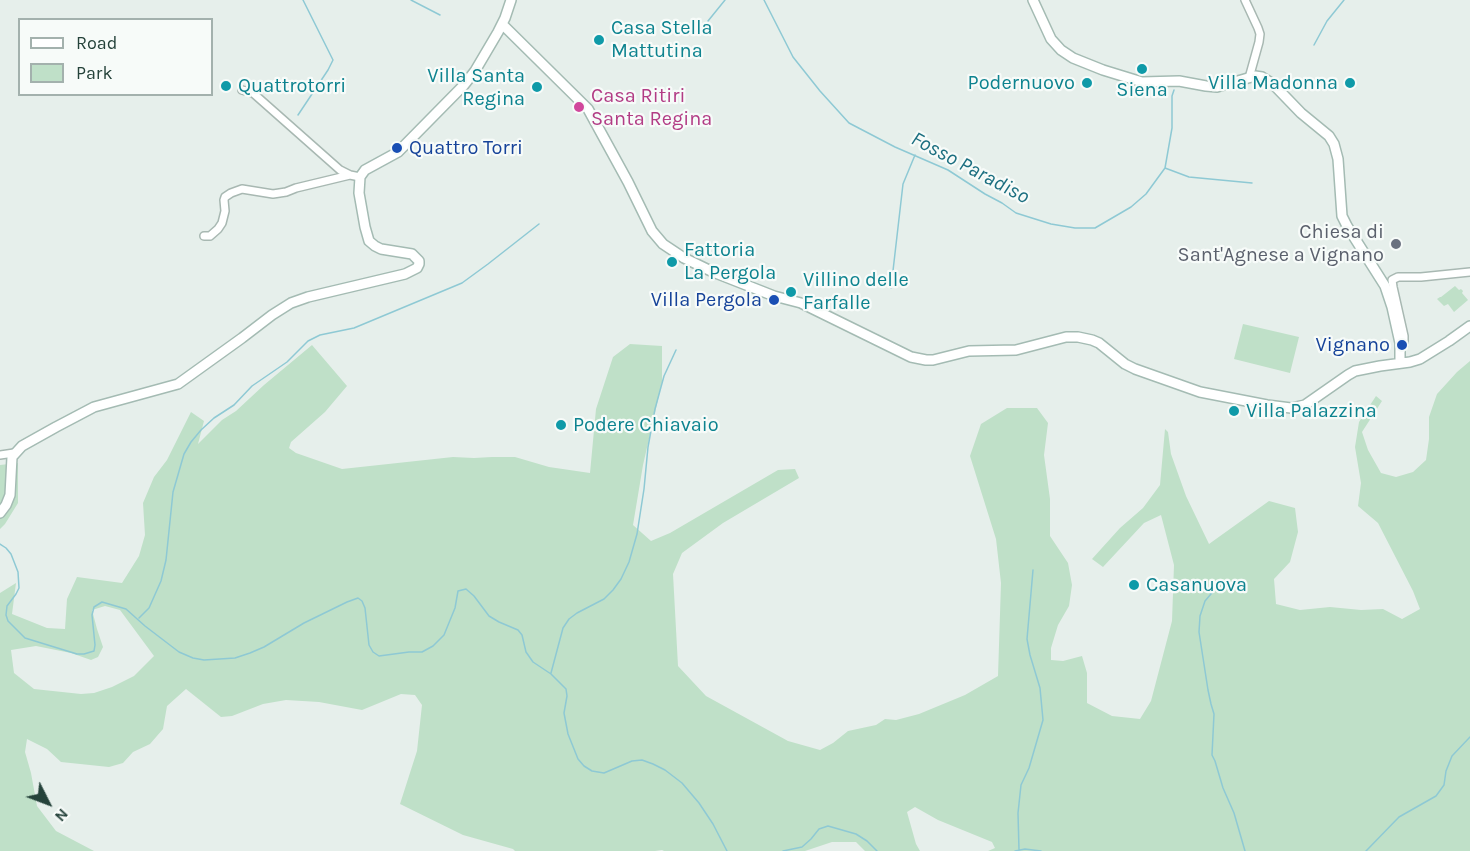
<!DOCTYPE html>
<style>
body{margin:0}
#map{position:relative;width:1470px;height:851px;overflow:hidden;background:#e6efeb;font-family:Karla,sans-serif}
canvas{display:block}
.legend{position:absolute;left:18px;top:18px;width:195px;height:78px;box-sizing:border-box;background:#f7fbf9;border:2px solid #a3b1ad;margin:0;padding:8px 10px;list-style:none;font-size:18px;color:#24423a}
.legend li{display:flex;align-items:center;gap:12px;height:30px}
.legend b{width:30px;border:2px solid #a3b1ad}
.north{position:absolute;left:18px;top:773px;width:60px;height:60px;-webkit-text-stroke:4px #f7fbf9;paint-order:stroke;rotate:132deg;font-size:16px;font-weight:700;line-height:24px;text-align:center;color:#24423a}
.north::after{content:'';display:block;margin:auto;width:21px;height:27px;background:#24423a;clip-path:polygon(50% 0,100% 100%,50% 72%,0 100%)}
</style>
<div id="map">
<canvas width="1470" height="851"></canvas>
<ul class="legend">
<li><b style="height:8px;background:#fff"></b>Road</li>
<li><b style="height:16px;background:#bfe0c8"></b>Park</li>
</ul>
<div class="north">N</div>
</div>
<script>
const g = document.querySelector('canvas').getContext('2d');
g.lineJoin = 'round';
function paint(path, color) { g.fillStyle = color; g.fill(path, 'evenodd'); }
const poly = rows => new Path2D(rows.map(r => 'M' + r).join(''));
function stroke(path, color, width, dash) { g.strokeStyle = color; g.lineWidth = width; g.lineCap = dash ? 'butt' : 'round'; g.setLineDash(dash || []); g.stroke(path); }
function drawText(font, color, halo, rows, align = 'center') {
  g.font = font + ' Karla,sans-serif'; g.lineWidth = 4.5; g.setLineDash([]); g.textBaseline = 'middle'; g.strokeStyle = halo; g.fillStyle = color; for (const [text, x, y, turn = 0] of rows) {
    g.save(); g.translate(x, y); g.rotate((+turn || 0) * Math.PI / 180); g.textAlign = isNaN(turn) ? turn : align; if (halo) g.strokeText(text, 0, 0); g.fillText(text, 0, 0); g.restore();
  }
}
const green = poly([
 [1455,286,1459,290,1461,289,1463,291,1462,293,1468,300,1454,312,1448,304,1444,306,1437,299,1440,297,1441,297],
 [1243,324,1299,337,1290,373,1234,359],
 [630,344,662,346,662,382,643,465,633,525,651,541,670,533,778,470,795,469,799,478,723,523,682,553,673,574,678,666,706,696,788,741,820,750,833,743,848,731,876,725,885,719,896,720,919,714,965,695,998,676,1001,583,996,539,970,456,981,424,1007,408,1037,408,1048,423,1044,455,1050,499,1050,536,1068,563,1072,585,1069,606,1058,625,1051,648,1051,660,1063,661,1082,656,1087,673,1087,703,1112,716,1140,719,1151,701,1172,621,1174,565,1161,515,1144,523,1103,567,1092,559,1120,528,1143,508,1160,485,1165,429,1168,432,1171,454,1186,496,1209,544,1269,501,1295,508,1298,532,1290,562,1274,579,1276,604,1300,610,1330,607,1361,610,1383,609,1402,619,1420,609,1413,591,1378,523,1358,506,1361,483,1355,447,1359,422,1376,396,1382,401,1362,432,1368,450,1381,473,1396,477,1413,472,1426,460,1429,439,1429,417,1437,394,1457,372,1470,361,1470,851,988,851,995,848,992,842,938,820,915,807,907,812,916,844,920,851,865,851,856,842,832,842,805,851,664,851,662,850,655,851,515,851,513,849,463,835,400,804,417,751,422,705,415,695,401,694,362,710,319,702,286,700,263,704,232,716,221,717,186,689,167,706,163,729,150,744,133,752,123,763,109,767,61,762,47,749,27,739,25,752,31,773,37,806,56,831,94,851,0,851,0,593,16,583,12,614,47,628,65,629,67,599,77,577,122,583,139,556,145,535,143,503,154,477,167,460,191,412,204,421,198,444,222,420,236,411,264,385,312,345,347,386,325,412,291,442,289,448,296,453,342,469,453,457,474,458,492,457,515,457,549,467,590,473,596,409,613,357],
 [105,606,120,610,154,656,134,676,112,687,94,693,81,694,34,689,14,673,11,650,36,646,71,653,91,660,98,657,103,647,97,629,92,610],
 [18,463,18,503,5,524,0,529,0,465]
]);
const stream = poly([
 [411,0,440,15],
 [764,0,793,57,820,91,849,123,895,147,948,170,985,194,1002,203,1016,213,1051,224,1075,228,1095,228,1131,207,1146,194,1165,168,1172,128,1172,96,1174,90],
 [708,21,725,0],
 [1314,45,1327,21,1344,0],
 [298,115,328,70,333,60,303,0],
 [1165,168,1189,177,1252,183],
 [891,288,903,184,915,155],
 [0,544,6,548,11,554,18,572,19,588,16,594,7,606,6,615,8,621,25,638,77,654,84,654,94,651,95,645,92,615,94,607,102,602,126,609,145,626,179,652,193,658,204,660,235,658,250,653,264,647,304,623,347,602,358,598,362,601,365,608,369,645,373,652,379,656,409,652,422,652,433,646,444,635,455,608,458,591,466,589,474,596,489,616,499,622,518,630,522,635,526,652,533,662,551,674,566,689,567,696,564,713,568,734,578,759,584,766,592,771,604,773,632,761,642,760,653,764,665,770,682,783,699,803,713,824,727,851],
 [1222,581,1205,601,1200,616,1199,632,1208,690,1211,704,1214,714,1212,755,1215,761,1223,788,1234,813,1245,851],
 [139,618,149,608,161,581,166,560,173,492,184,454,191,442,201,430,214,418,234,405,252,386,287,362,308,341,320,335,354,328,462,283,488,264,539,224],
 [551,673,563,628,569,619,577,613,604,599,613,590,621,579,629,562,637,534,644,489,648,447,655,409,664,376,676,350],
 [1019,850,1018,813,1021,785,1029,768,1043,720,1040,688,1030,655,1027,639,1033,570],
 [783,851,802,847,811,839,819,829,828,826,856,834,867,841,877,851],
 [1015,851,1025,849,1041,851],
 [1366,851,1399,817,1436,796,1444,785,1446,771,1452,756,1470,737]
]);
const street = poly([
 [1245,0,1258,28,1260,34,1259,42,1249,78],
 [242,90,253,93,340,170,350,175],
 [204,236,210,236,218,229,222,223,225,211,224,200,225,197,231,193,242,189,273,194,286,192,296,188,350,175,360,177],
 [1400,349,1404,345,1404,336,1393,287,1392,280,1398,277,1421,277,1470,272],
 [0,455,14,453]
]);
const secondary = poly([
 [1033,0,1051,39,1061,50,1073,58,1103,70,1142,82,1179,81,1206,86,1217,87,1255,76,1262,77,1273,84,1301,113,1329,136,1334,144,1338,159,1342,216,1347,226,1385,286,1392,307,1400,343,1400,363],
 [502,24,588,109,628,182,652,231,663,244,684,258,713,272,774,296,801,303,911,357,926,360,933,360,969,351,1016,350,1066,337,1078,337,1092,340,1099,343,1125,364,1135,369,1200,392,1267,405,1291,408,1305,405,1348,375,1355,371,1380,366,1410,362,1420,359,1449,341,1470,326],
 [0,513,6,505,10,495,12,457,22,446,56,427,94,407,178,384,242,338,272,315,291,303,308,297,405,274,417,268,419,264,419,261,412,254,381,249,375,246,369,241,365,227,359,193,360,177,365,170,398,152,464,85,475,71,498,32,505,18,511,0]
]);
const markers = [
 [599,40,6,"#0f9aa8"],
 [1142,69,6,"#0f9aa8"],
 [1087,83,6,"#0f9aa8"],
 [1350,83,6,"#0f9aa8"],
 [226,86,6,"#0f9aa8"],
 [537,87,6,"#0f9aa8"],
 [579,107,6,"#d1479c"],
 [397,148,6,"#1a4fb4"],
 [1396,244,6,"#6b7280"],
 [672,262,6,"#0f9aa8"],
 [791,292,6,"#0f9aa8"],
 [774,300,6,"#1a4fb4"],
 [1402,345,6,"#1a4fb4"],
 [1234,411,6,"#0f9aa8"],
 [561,425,6,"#0f9aa8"],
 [1134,585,6,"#0f9aa8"]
];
const cultureNames = [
 ["Casa Stella",611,28],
 ["Mattutina",611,51],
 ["Villa Santa",525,76,"right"],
 ["Regina",525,99,"right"],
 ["Podernuovo",1075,83,"right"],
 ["Villa Madonna",1338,83,"right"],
 ["Quattrotorri",238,86],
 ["Siena",1142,90,"center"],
 ["Fattoria",684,250],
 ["La Pergola",684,273],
 ["Villino delle",803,280],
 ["Farfalle",803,303],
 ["Villa Palazzina",1246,411],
 ["Podere Chiavaio",573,425],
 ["Casanuova",1146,585]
];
const hotelNames = [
 ["Casa Ritiri",591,96],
 ["Santa Regina",591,119]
];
const transitNames = [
 ["Quattro Torri",409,148,"left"],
 ["Villa Pergola",762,300],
 ["Vignano",1390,345]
];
const worshipNames = [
 ["Chiesa di",1384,232],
 ["Sant'Agnese a Vignano",1384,255]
];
const waterNames = [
 ["Fosso Paradiso",970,168,28]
];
paint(green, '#bfe0c8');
stroke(stream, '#8ec9d4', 1.5);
stroke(street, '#a8b8b2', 10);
stroke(secondary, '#a4bbb3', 12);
stroke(street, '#fff', 7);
stroke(secondary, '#fff', 9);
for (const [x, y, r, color] of markers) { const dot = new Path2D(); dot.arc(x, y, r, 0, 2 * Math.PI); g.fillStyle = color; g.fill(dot); stroke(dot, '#f7fbf9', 2); }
drawText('20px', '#0d838f', '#f7fbf9', cultureNames, 'left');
drawText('20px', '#b23c85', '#f7fbf9', hotelNames, 'left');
drawText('20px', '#164399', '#f7fbf9', transitNames, 'right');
drawText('20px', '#5b616d', '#f7fbf9', worshipNames, 'right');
drawText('italic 21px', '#1c6f80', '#f7fbf9', waterNames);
</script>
